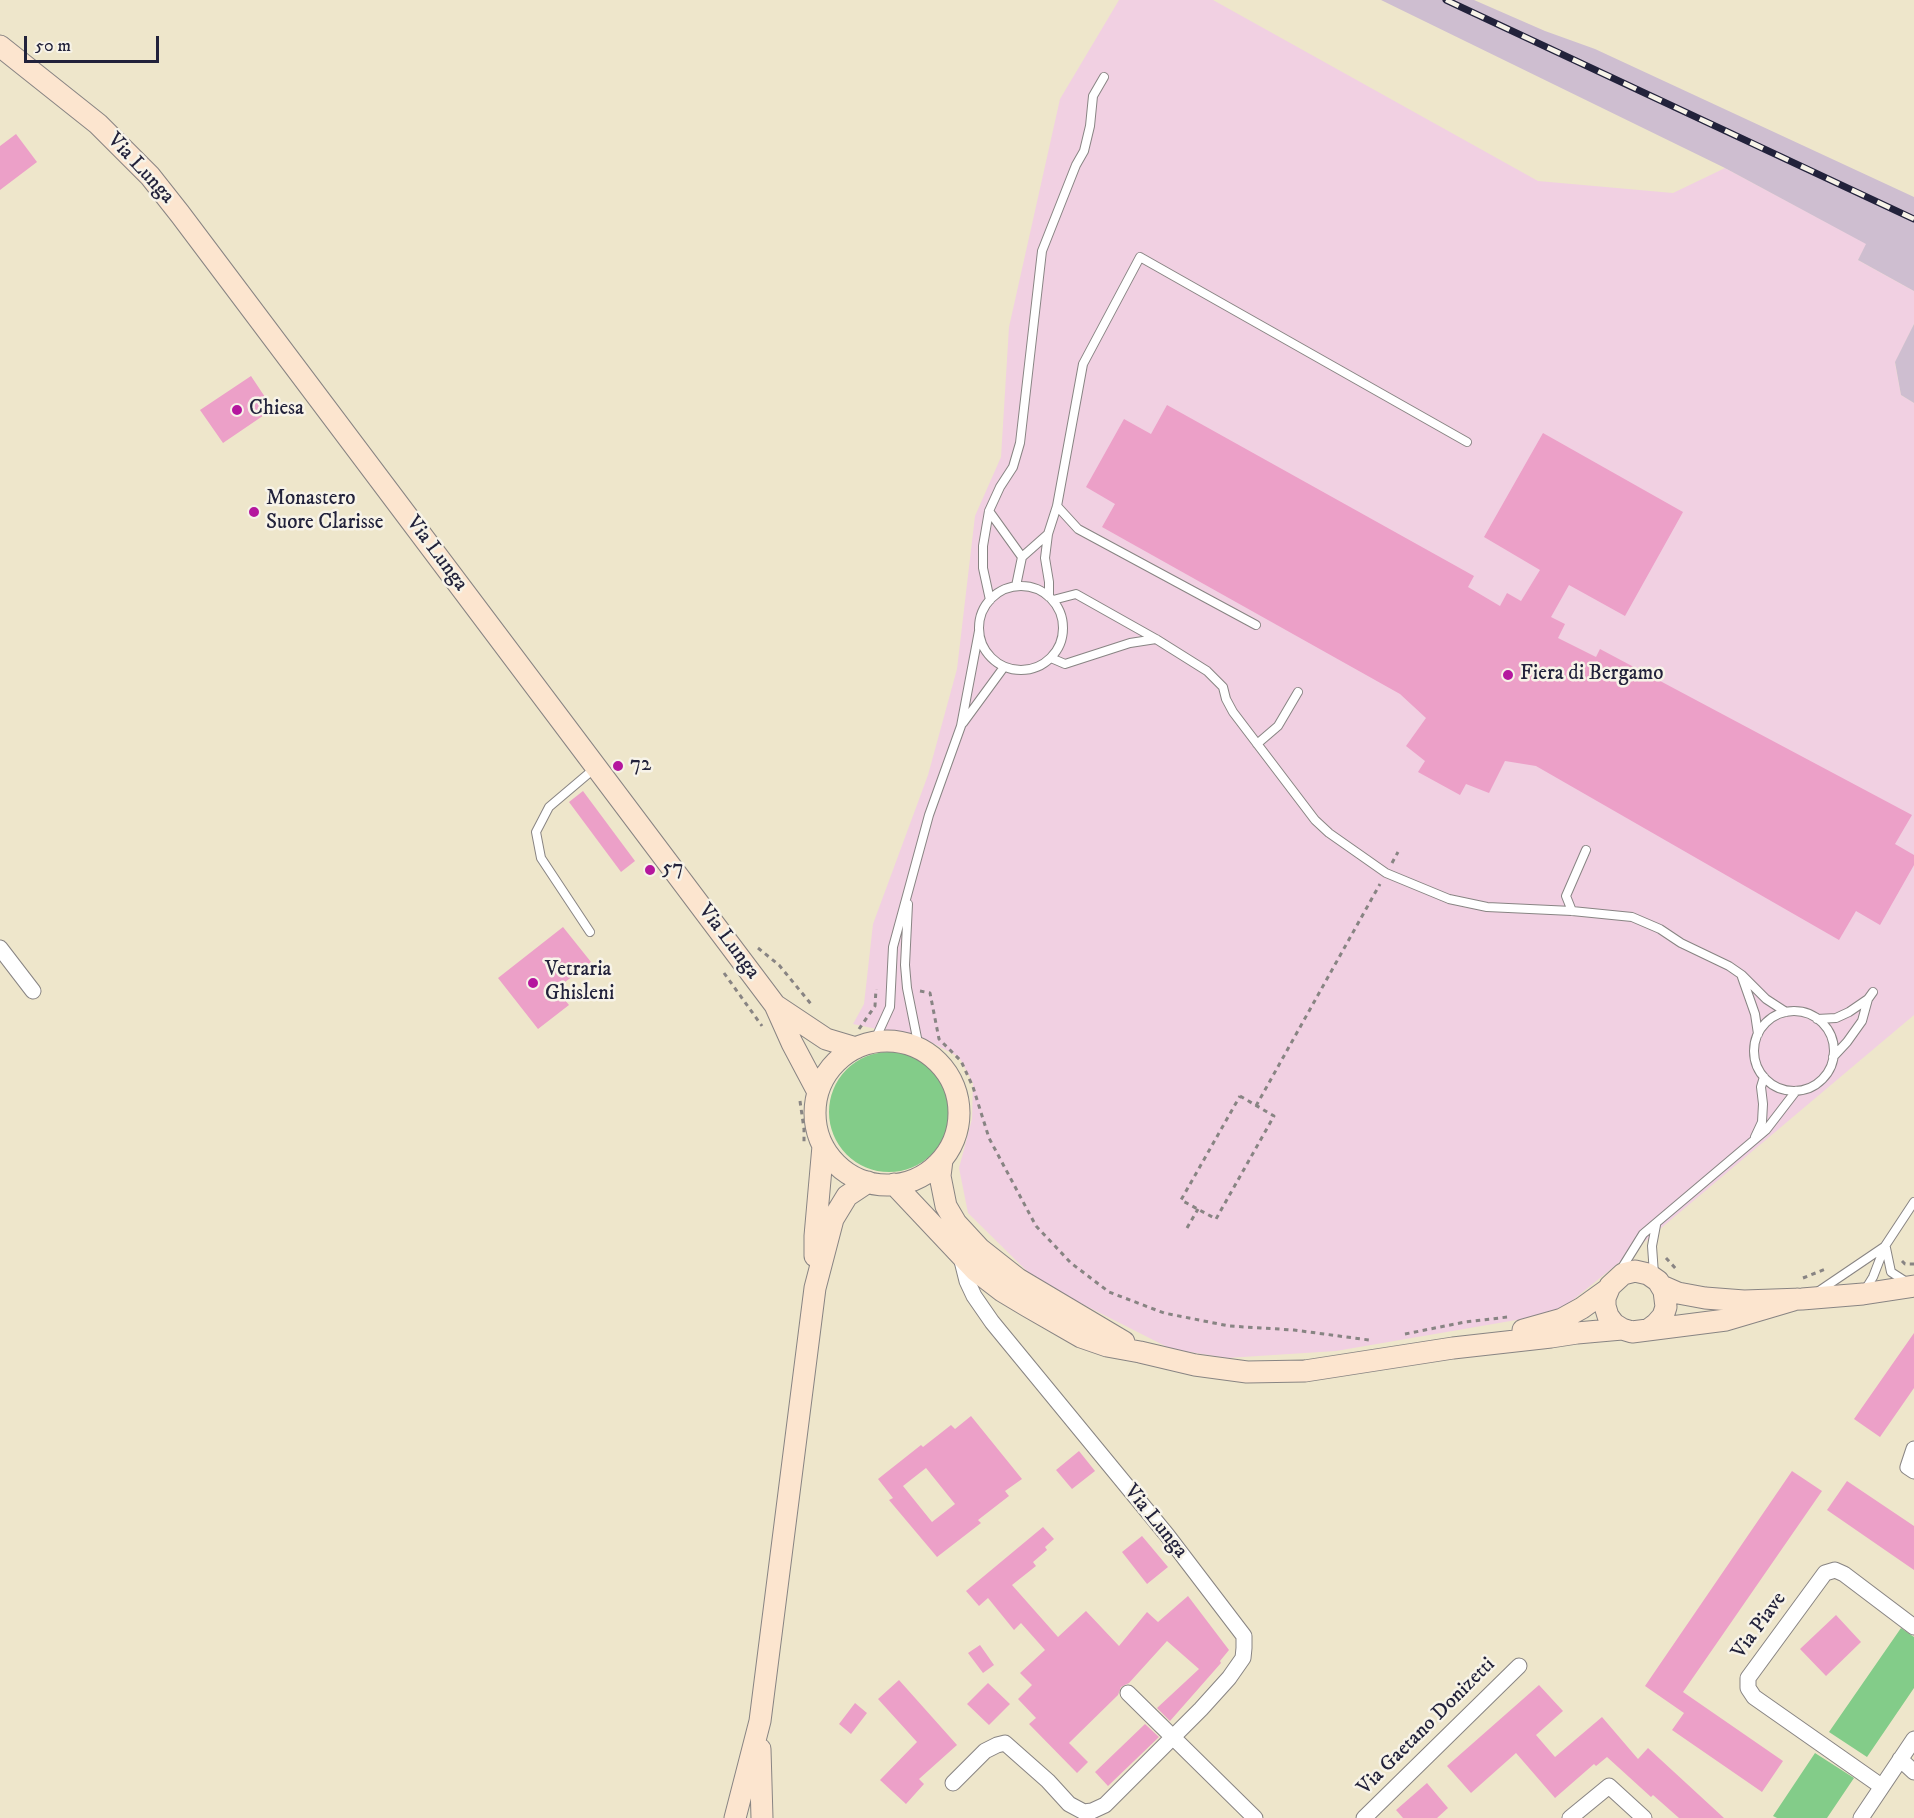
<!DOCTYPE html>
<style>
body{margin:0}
#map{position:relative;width:1914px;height:1818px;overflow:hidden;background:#eee6cb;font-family:"IM FELL DW Pica",serif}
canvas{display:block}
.scale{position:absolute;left:24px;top:36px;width:135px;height:27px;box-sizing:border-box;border:3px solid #22223b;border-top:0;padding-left:8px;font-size:18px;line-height:21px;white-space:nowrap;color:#22223b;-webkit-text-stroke:4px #f7f3e8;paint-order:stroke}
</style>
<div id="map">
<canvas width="1914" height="1818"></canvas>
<div class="scale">50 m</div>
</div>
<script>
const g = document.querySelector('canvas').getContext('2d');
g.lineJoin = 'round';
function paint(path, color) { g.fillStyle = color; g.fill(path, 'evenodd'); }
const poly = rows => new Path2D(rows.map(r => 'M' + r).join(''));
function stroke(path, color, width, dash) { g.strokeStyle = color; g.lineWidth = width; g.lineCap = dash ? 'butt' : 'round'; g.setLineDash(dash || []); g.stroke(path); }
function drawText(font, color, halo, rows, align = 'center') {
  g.font = font + ' "IM FELL DW Pica",serif'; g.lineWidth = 5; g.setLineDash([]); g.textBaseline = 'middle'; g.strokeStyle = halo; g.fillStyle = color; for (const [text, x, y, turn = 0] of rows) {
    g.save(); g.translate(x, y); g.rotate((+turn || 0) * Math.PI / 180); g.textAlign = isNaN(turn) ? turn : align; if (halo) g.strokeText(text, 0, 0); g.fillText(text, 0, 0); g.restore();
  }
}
const built = poly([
 [1119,0,1213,0,1538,181,1673,193,1725,168,1867,244,1858,260,1914,291,1914,324,1895,363,1901,395,1914,403,1914,1015,1660,1229,1557,1313,1336,1351,1227,1358,1171,1349,1037,1281,968,1213,959,1168,972,1119,973,1083,959,1057,925,1039,853,1024,864,1004,873,924,928,775,957,669,975,516,1001,457,1009,327,1060,99]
]);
const industrial = poly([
 [1381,0,1474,0,1545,31,1595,49,1914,197,1914,291,1858,260,1866,244,1725,168],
 [1914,324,1914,403,1901,395,1895,362]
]);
const green = poly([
 '829 1112a60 60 0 1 1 120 0a60 60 0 1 1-120 0Z',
 [1901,1628,1914,1637,1914,1688,1867,1757,1829,1732],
 [1815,1753,1854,1778,1827,1818,1777,1818,1773,1816]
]);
const building = poly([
 [16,134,37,162,0,190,0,146],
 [251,376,273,409,223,443,200,410],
 [1167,405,1474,576,1468,587,1500,606,1507,593,1521,601,1540,570,1484,537,1543,433,1683,512,1625,616,1569,585,1551,617,1565,624,1558,638,1596,657,1600,649,1912,815,1895,844,1914,855,1914,865,1880,925,1856,911,1839,940,1536,766,1505,761,1489,793,1466,784,1460,795,1418,772,1425,761,1406,746,1426,718,1400,694,1102,527,1115,504,1086,487,1124,419,1151,434],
 [583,791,635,861,621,872,569,802],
 [563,927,591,962,556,989,569,1005,538,1029,498,978],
 [1914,1333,1914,1388,1880,1437,1854,1419],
 [971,1416,1022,1479,1005,1491,1009,1496,978,1520,981,1523,937,1557,889,1500,893,1498,878,1479,921,1445,923,1447,951,1425,955,1429],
 [926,1468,955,1504,932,1522,903,1486],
 [1079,1451,1095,1471,1072,1489,1056,1470],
 [1792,1471,1822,1491,1683,1692,1783,1761,1762,1792,1672,1730,1684,1713,1645,1686],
 [1847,1481,1914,1526,1914,1570,1827,1510],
 [1043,1527,1054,1539,1045,1547,1047,1550,1033,1562,1036,1566,1012,1585,1058,1637,1086,1611,1119,1646,1147,1612,1158,1622,1188,1596,1229,1650,1220,1661,1221,1663,1170,1721,1157,1708,1199,1669,1167,1641,1129,1683,1121,1687,1118,1695,1069,1743,1088,1762,1077,1773,1029,1724,1036,1718,1018,1699,1032,1685,1020,1673,1045,1650,1021,1623,1014,1630,988,1598,979,1606,966,1591],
 [1142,1536,1168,1567,1147,1584,1122,1552],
 [1836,1615,1861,1642,1826,1676,1800,1649],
 [980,1645,994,1665,983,1673,968,1653],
 [899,1680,957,1745,919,1779,924,1784,906,1804,880,1780,917,1742,878,1699],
 [988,1683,1010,1704,989,1725,967,1704],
 [1539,1685,1563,1711,1536,1735,1555,1757,1602,1717,1638,1759,1648,1748,1724,1818,1679,1818,1653,1795,1651,1797,1607,1757,1596,1766,1594,1764,1555,1798,1516,1753,1471,1793,1447,1766],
 [855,1703,867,1713,851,1734,839,1724],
 [1145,1724,1159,1737,1108,1786,1095,1772],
 [1427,1783,1448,1808,1437,1818,1403,1818,1396,1810]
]);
const path = poly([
 [1392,863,1398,852],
 [758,948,779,965,811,1004],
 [724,973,762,1026],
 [920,991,930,993,939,1039,961,1061,973,1087,989,1138,1036,1226,1071,1263,1109,1292,1164,1313,1229,1326,1294,1330,1369,1340],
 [859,1029,875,1006,876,989],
 [1240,1096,1274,1116,1216,1219,1181,1200,1240,1096],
 [800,1101,804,1129,804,1142],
 [1256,1106,1380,884],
 [1187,1228,1198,1209],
 [1666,1258,1678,1271],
 [1902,1261,1905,1264,1914,1264],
 [1803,1278,1828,1268],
 [1405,1334,1465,1322,1508,1317]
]);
const lane = poly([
 [1057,506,1078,529,1256,625],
 [989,511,1022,557],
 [1016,586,1022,557,1048,534],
 '979 628a42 42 0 1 1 84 0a42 42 0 1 1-84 0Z',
 [1049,597,1049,582,1045,558,1048,534,1057,506,1083,364,1140,257,1467,442],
 [990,600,983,568,983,546,989,511,1000,487,1013,467,1020,443,1042,251,1076,165,1084,151,1090,126,1093,96,1104,77],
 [1053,600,1076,594,1156,639,1207,671,1223,687,1226,699,1233,712,1315,820,1329,833,1386,873,1449,899,1487,907,1572,911,1632,917,1660,929,1681,943,1729,966,1742,975,1766,999,1786,1012],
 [1051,658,1065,664,1130,643,1156,639],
 [963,723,1004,667],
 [1257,744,1278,726,1298,692],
 [908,904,905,965,907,988,919,1048],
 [1572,911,1566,896,1586,850],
 [590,932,541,858,536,832,549,807,595,768],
 [1742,977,1755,1014,1758,1034],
 '1754 1051a40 40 0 1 1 80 0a40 40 0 1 1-80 0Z',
 [1817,1019,1836,1018,1849,1012,1868,999,1873,992],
 [874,1042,890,1007,893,947,929,815,961,726,979,631],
 [1833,1057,1847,1042,1862,1021,1868,999],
 [1755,1137,1762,1122,1763,1104,1761,1087,1764,1077],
 [1886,1248,1891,1272,1908,1283],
 [1620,1271,1643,1234,1766,1130,1796,1091],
 [1654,1274,1652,1246,1656,1225],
 [1865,1290,1873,1277,1885,1246,1914,1202],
 [1819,1291,1884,1247]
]);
const street = poly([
 [0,948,33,991],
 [1914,1449,1908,1467,1914,1471],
 [1128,1693,1255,1818],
 [1900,1759,1914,1772],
 [953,1783,985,1751,997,1745,1005,1743,1048,1781,1069,1804,1084,1812,1092,1811,1105,1805,1201,1709,1229,1678,1243,1658,1244,1648,1244,1636,1167,1535,992,1322,974,1296,967,1281,961,1257],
 [1881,1786,1754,1697,1748,1688,1748,1678,1825,1573,1835,1570,1844,1574,1914,1627],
 [1364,1818,1519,1666],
 [1570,1818,1609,1786,1644,1818],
 [1861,1818,1914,1739]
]);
const secondary = poly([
 [0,46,98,124,150,176,180,214,775,1005,792,1043,818,1092],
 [775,1005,826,1039,856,1048],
 '815 1113a72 72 0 1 1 144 0a72 72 0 1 1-144 0Z',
 [942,1160,940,1176,946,1206,956,1223,980,1249,1018,1279,1124,1342],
 [894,1184,976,1271,1002,1291,1027,1306,1081,1337,1107,1346,1140,1352,1195,1365,1247,1372,1305,1371,1453,1348,1551,1337,1577,1333,1622,1329],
 [815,1256,815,1236,823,1146],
 [1662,1286,1678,1293,1705,1298,1744,1301,1802,1299,1863,1294,1914,1286],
 [1523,1330,1562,1319,1582,1308,1607,1290],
 [1648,1330,1656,1324,1663,1316,1666,1307,1664,1291,1658,1281,1648,1274,1635,1271,1623,1274,1610,1286,1605,1298,1605,1306,1608,1316,1614,1324,1622,1329,1632,1332,1726,1320,1797,1299],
 [760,1749,762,1818],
 [735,1818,760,1721,815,1288,833,1219,847,1196,868,1182]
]);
const rail = poly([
 [1446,0,1914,219]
]);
const markers = [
 [237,410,6,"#b5179e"],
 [254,512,6,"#b5179e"],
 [1508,675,6,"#b5179e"],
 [618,766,6,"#b5179e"],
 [650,870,6,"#b5179e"],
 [533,983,6,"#b5179e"]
];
const streetNames = [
 ["Via Lunga",140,169,47],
 ["Via Lunga",436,554,53],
 ["Via Lunga",728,942,53],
 ["Via Lunga",1155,1522,51],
 ["Via Piave",1760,1626,-54],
 ["Via Gaetano Donizetti",1427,1727,-45]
];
const poiNames = [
 ["Chiesa",249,410],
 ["Monastero",266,500],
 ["Suore Clarisse",266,524],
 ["Fiera di Bergamo",1520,675],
 ["72",630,766],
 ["57",662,870],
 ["Vetraria",545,971],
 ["Ghisleni",545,995]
];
paint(built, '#f1d0e2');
paint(industrial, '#cebed0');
paint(green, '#83cc89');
paint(building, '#eca0c8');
stroke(lane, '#888483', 10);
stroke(street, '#888483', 17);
stroke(secondary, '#888483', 23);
stroke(path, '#888483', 3, [4.5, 4.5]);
stroke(lane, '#fff', 8);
stroke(street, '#fff', 15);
stroke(secondary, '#fce5cf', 21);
stroke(rail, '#22223b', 7);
stroke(rail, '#f7f3e8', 4.5, [14]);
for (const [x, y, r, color] of markers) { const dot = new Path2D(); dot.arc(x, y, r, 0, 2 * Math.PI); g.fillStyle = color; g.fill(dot); stroke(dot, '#f7f3e8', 2); }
drawText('21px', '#22223b', '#f7f3e8', streetNames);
drawText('21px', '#22223b', '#f7f3e8', poiNames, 'left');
</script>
